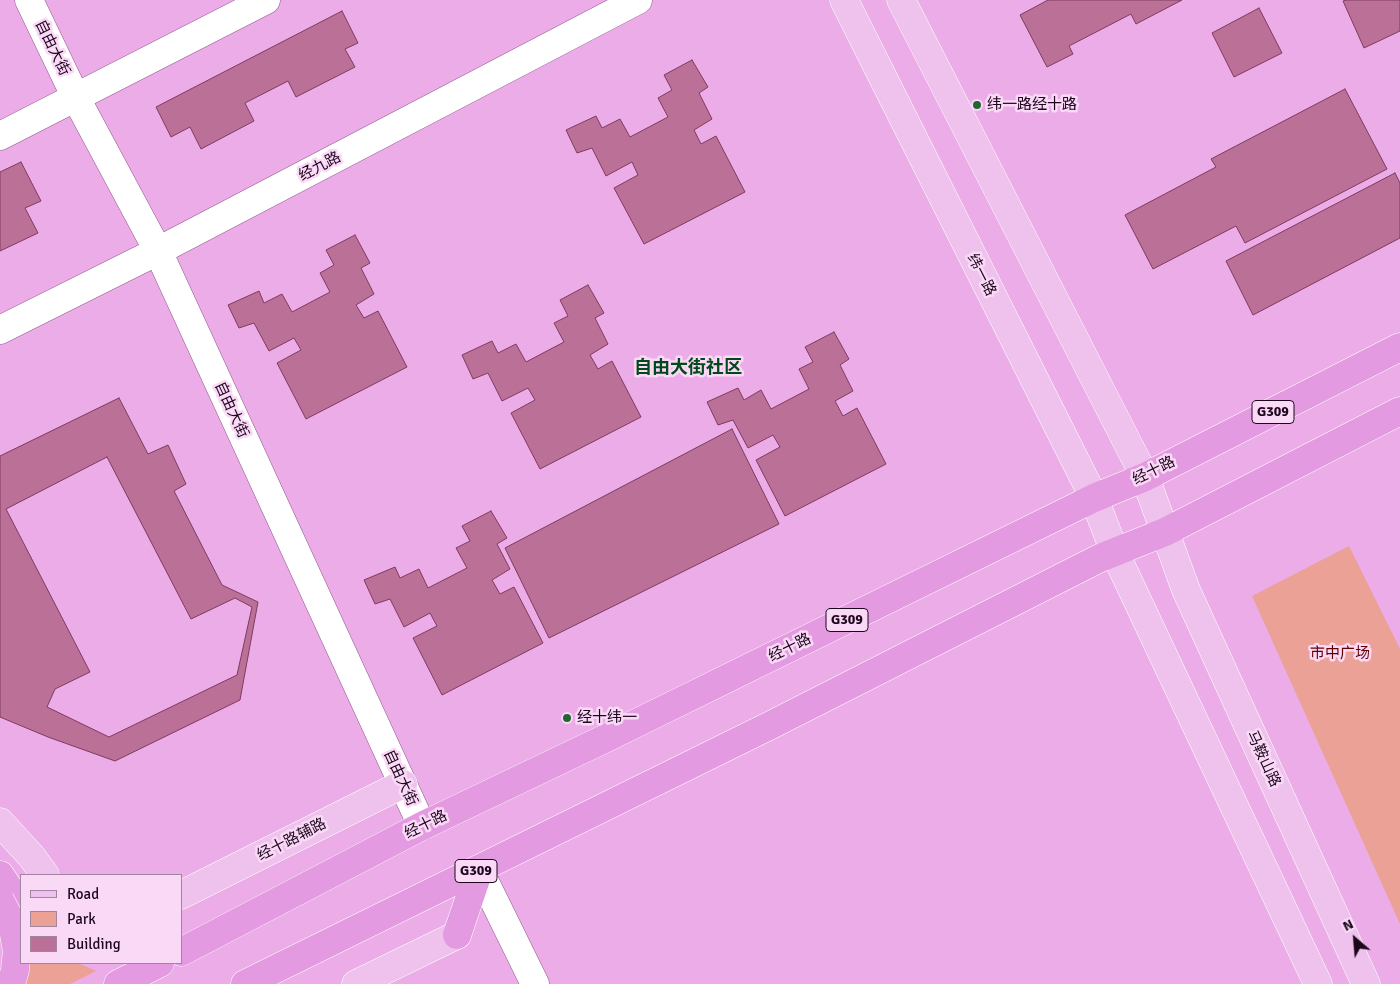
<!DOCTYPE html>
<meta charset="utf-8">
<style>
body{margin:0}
#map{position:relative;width:1400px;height:984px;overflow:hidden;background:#ebace7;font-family:Signika,sans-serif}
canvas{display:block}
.legend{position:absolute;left:20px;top:874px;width:162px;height:90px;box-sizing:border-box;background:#fad9f7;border:1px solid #a285a0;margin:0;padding:6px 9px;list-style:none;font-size:15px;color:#1d071d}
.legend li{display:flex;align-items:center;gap:10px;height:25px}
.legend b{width:25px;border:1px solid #a285a0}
.north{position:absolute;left:1330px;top:914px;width:50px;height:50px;-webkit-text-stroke:4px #fad9f7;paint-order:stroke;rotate:333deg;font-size:14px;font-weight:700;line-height:20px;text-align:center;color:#1d071d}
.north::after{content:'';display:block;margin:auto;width:18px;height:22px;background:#1d071d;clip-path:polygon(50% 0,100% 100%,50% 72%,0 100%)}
</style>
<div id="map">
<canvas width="1400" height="984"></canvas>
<ul class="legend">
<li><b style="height:6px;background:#eec2ec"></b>Road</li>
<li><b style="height:14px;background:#eba196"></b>Park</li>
<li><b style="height:14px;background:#bb7197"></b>Building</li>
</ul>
<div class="north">N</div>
</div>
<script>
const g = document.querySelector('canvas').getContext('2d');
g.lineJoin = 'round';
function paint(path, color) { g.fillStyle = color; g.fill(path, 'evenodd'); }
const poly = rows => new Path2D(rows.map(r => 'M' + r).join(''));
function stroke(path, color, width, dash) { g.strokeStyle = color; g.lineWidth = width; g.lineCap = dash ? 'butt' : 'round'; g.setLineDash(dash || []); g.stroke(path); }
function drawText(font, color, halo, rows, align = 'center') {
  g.font = font + ' Signika,"Noto Sans SC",sans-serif'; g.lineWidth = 5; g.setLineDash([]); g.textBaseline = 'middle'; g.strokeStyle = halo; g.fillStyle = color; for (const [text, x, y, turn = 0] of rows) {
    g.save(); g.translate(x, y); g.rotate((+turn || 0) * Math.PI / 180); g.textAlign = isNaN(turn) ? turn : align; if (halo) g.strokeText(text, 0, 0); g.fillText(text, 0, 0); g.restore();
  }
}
const green = poly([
 [1349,546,1400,649,1400,924,1252,596],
 [25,963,78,963,96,971,70,984,20,984]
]);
const building = poly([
 [1048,0,1182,0,1136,24,1131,14,1069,46,1073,54,1047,67,1020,15,1048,0],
 [1346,0,1400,0,1400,31,1364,48,1343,1,1346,0],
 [1259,8,1282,53,1234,77,1212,33,1259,8],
 [342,11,358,43,345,49,355,67,296,97,288,81,245,103,254,121,201,149,190,127,171,137,156,107,342,11],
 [692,60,708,87,699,93,712,119,694,130,701,144,716,136,745,192,644,244,614,188,638,175,632,162,606,176,592,148,577,153,566,130,596,116,602,128,620,119,630,137,668,117,658,98,672,90,664,75,692,60],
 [1345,89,1387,169,1245,243,1236,226,1153,269,1125,215,1216,167,1211,159,1345,89],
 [21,162,41,201,25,208,38,233,0,251,0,172,21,162],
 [1395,173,1400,183,1400,238,1253,315,1226,261,1395,173],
 [355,235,370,263,361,268,374,294,356,305,364,318,378,311,407,367,306,419,277,363,301,350,294,338,269,351,254,323,239,328,228,305,259,291,264,303,282,294,292,312,330,292,320,273,334,265,326,250,355,235],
 [588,285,604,313,595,318,608,344,590,355,598,369,612,361,641,417,540,469,511,413,535,400,528,388,502,401,488,373,473,379,462,355,492,341,498,353,516,344,526,362,564,342,554,323,568,316,560,300,588,285],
 [834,332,849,359,840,365,853,391,835,401,843,416,857,408,886,464,785,516,756,460,780,447,773,435,748,448,733,420,718,425,707,402,738,388,744,400,761,390,771,409,809,389,799,369,813,362,805,347,834,332],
 [119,398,148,454,168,445,186,484,174,491,222,585,258,602,240,700,115,761,48,737,0,717,0,456,119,398],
 [732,429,779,524,549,638,505,548,732,429],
 [107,457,191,619,235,598,252,607,237,675,109,737,47,707,55,689,90,672,6,509,107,457],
 [491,511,507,538,497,544,510,569,492,580,500,594,514,587,543,643,442,695,413,638,437,626,430,613,404,627,390,599,375,604,364,580,395,567,400,578,419,569,428,588,467,568,456,548,470,541,462,526,491,511]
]);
const minor = poly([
 [29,0,76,98,158,251,422,826],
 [0,136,266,0],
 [0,330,158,251,638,0],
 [479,870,535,984]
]);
const major = poly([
 [844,0,1094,498,1115,553,1318,984],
 [901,0,1145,477,1186,590,1366,984],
 [0,822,32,857,45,875],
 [181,895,403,784],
 [356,984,457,935]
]);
const highway = poly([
 [0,875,21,906],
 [457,935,479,870],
 [181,952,422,826,600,741,1094,498,1145,477,1400,347],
 [118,984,160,963],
 [245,984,771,725,1100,558,1165,532,1400,411]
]);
const highwayBridge = poly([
 [0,900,12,923,17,951,15,970,11,984]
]);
const markers = [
 [977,105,5,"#216632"],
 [567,718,5,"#216632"]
];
const shields = [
 [1273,412,42],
 [847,620,42],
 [476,871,42]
];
const shieldNames = [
 ["G309",1273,412],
 ["G309",847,620],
 ["G309",476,871]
];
const streetNames = [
 ["自由大街",52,48,64],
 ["经九路",320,167,-28],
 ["纬一路",981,275,63],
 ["自由大街",231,410,65],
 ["经十路",1154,471,-26],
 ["经十路",790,648,-26],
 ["马鞍山路",1263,759,65],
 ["自由大街",400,778,65],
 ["经十路",426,825,-26],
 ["经十路辅路",292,840,-27]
];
const poiNames = [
 ["纬一路经十路",987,105],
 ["经十纬一",577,718]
];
const parkNames = [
 ["市中广场",1340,654]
];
const quarterNames = [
 ["自由大街社区",688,368]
];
paint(green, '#eba196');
paint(building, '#bb7197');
stroke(building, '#7f3a60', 1);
stroke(minor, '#90588e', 29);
stroke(major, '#fff', 29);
stroke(highway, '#fff', 29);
stroke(minor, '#fff', 28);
stroke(major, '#eec2ec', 28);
stroke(highway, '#e39ae0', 28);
stroke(highwayBridge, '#fff', 29, []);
stroke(highwayBridge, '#e39ae0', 28);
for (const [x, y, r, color] of markers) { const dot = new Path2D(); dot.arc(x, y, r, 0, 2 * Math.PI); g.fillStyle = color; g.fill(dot); stroke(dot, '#fad9f7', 2); }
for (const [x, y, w] of shields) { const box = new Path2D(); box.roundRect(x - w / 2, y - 11.5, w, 23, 4); g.fillStyle = '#fad9f7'; g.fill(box); stroke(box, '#1d071d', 1); }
drawText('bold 14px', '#1d071d', null, shieldNames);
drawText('15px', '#1d071d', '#fad9f7', streetNames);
drawText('15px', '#1d071d', '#fad9f7', poiNames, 'left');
drawText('15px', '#620002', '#fad9f7', parkNames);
drawText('bold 18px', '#01491a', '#fad9f7', quarterNames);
</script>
